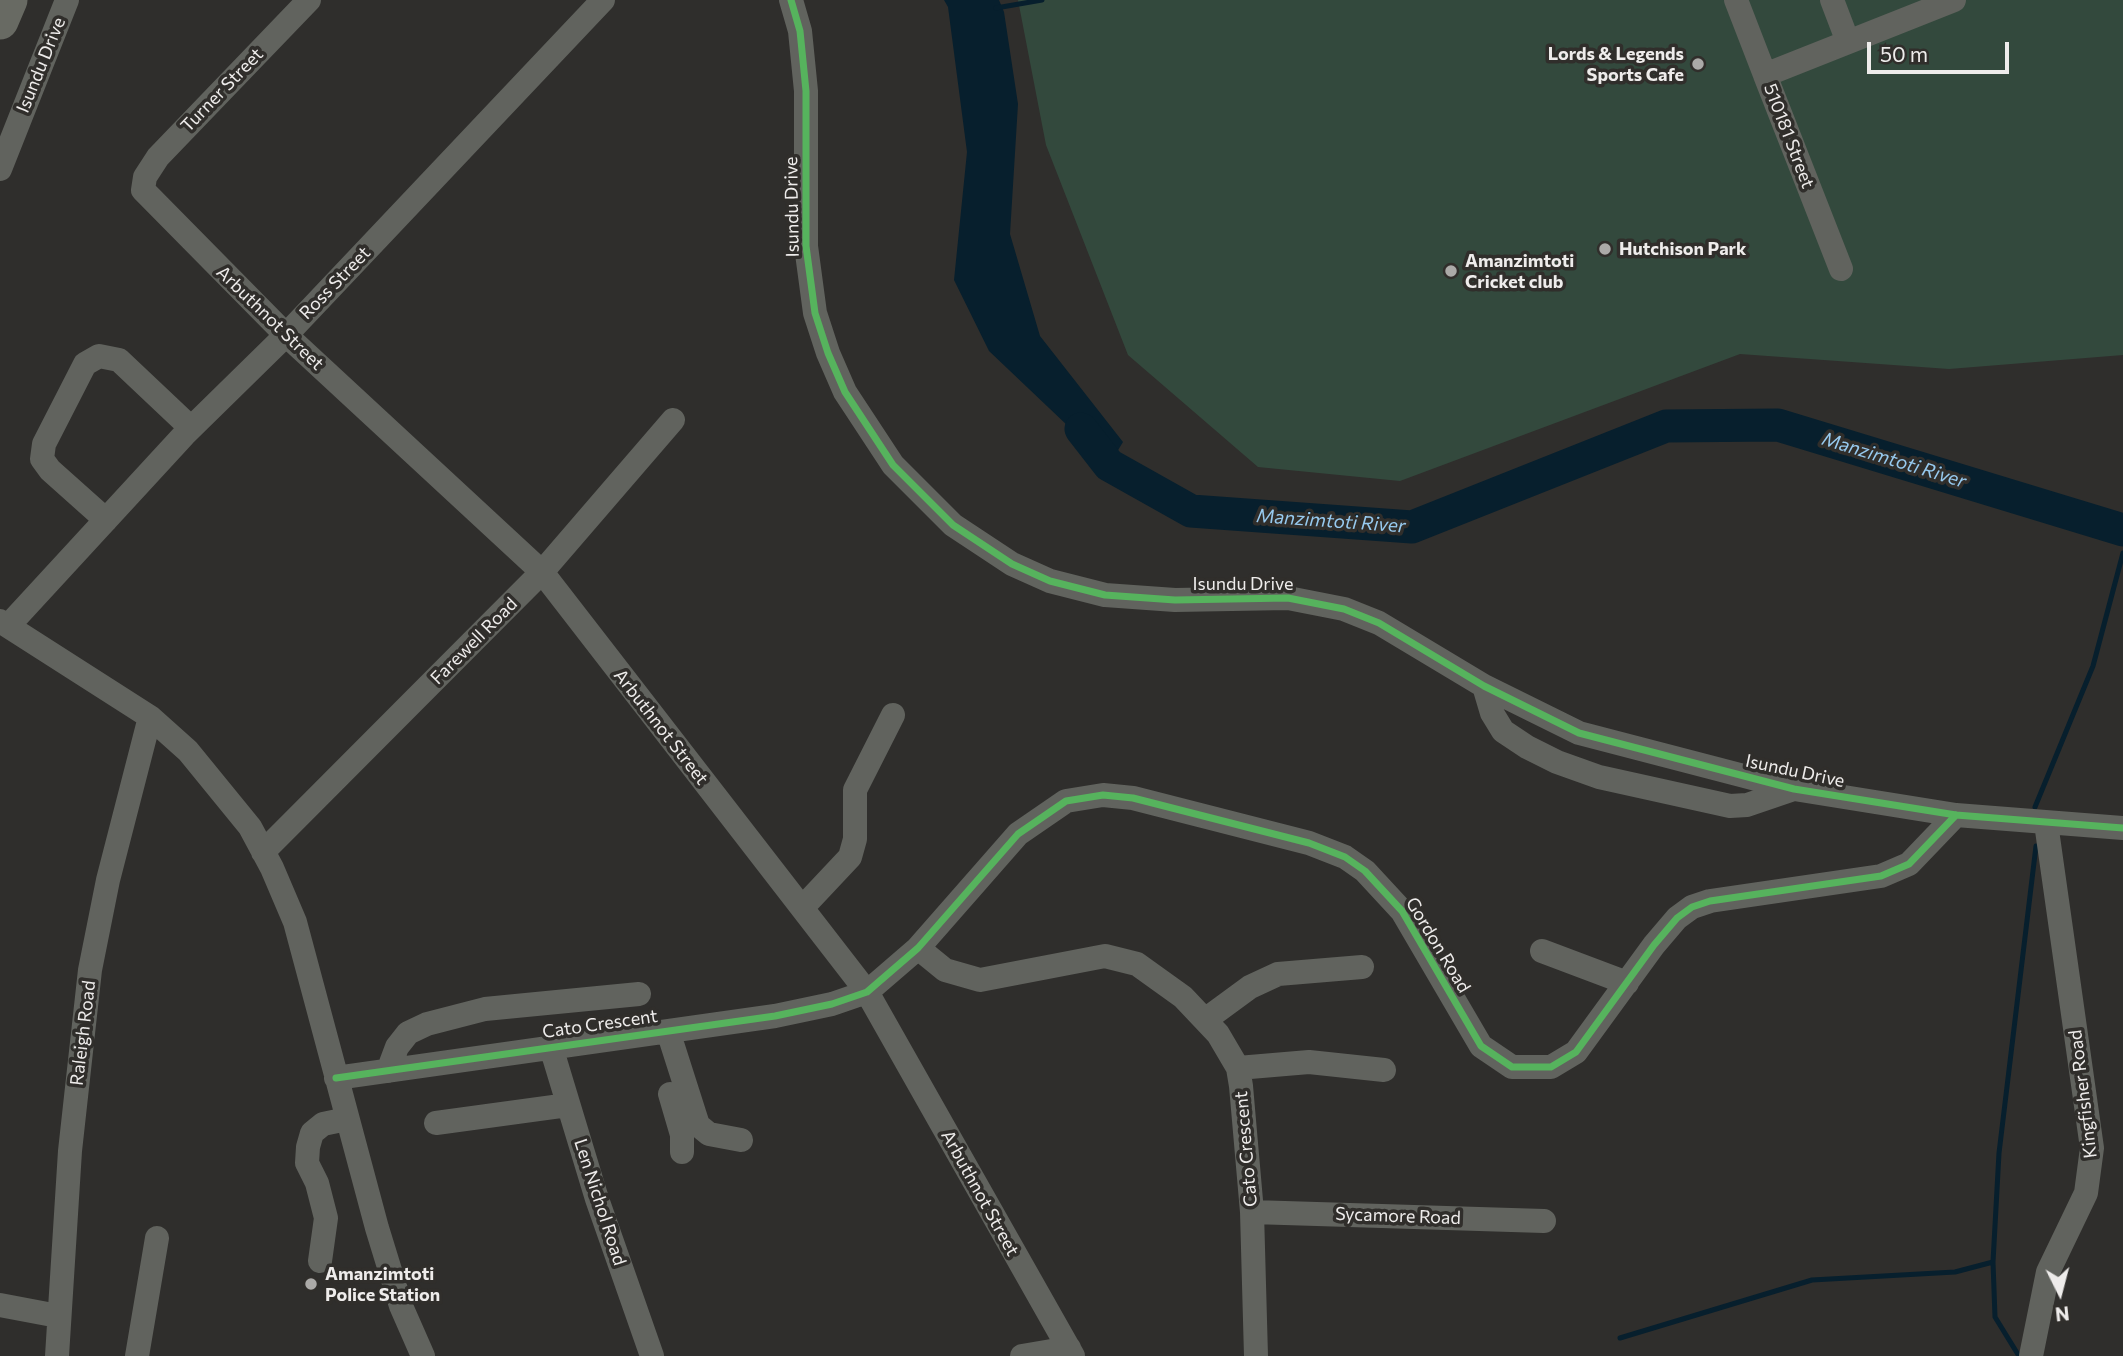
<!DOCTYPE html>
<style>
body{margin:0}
#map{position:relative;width:2123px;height:1356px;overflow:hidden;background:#2f2e2c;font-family:Commissioner,sans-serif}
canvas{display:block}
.north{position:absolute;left:2025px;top:1258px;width:70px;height:70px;-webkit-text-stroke:5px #302e2b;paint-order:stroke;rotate:174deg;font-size:19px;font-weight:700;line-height:28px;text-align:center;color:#eeeceb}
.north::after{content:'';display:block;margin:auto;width:24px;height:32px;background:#eeeceb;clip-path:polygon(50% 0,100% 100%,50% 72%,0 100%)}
.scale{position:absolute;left:1867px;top:42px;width:142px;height:32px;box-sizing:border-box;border:4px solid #eeeceb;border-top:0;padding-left:9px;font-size:21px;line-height:24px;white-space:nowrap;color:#eeeceb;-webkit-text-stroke:5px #302e2b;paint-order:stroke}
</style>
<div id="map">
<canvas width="2123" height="1356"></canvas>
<div class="north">N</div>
<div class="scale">50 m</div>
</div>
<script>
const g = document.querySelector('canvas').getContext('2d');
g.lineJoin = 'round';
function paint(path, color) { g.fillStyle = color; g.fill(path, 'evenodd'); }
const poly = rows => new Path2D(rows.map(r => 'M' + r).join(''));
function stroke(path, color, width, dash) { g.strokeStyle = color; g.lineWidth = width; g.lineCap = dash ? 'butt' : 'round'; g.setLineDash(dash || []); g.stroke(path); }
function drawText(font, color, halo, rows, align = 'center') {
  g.font = font + ' Commissioner,sans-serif'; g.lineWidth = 7; g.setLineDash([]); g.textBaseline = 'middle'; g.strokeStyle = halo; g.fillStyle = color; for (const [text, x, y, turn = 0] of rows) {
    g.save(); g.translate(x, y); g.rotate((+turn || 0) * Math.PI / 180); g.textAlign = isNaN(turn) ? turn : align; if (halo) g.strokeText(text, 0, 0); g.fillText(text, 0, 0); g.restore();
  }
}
const green = poly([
 [1018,0,2123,0,2123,355,1949,369,1740,354,1400,481,1258,467,1128,355,1046,145]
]);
const water = poly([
 [944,0,999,0,1004,12,1018,104,1010,234,1040,336,1123,442,1109,465,989,351,954,280,967,152,948,7]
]);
const stream = poly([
 [996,8,1042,0],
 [2035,807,2093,666,2123,553],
 [1620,1338,1812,1280,1955,1272,1993,1262],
 [2019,1356,1995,1317,1993,1262,1999,1153,2036,846]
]);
const river = poly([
 [1081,429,1109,465,1191,511,1412,527,1666,426,1778,425,2123,530]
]);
const minor = poly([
 [309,0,158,157,145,177,143,190,286,335,542,572,867,992,1073,1356],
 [791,0,800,31,806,91,806,246,815,313,828,353,845,392,893,465,953,525,1012,564,1050,581,1105,595,1175,600,1288,598,1344,609,1379,623,1484,686,1579,733,1794,789,1956,815,2123,828],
 [1736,0,1765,75],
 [1832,0,1848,42],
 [0,169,67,0],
 [1841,269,1765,75,1954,0],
 [106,520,50,470,42,459,44,444,85,364,99,356,119,360,191,428],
 [0,621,150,717,188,751,250,827,272,868,295,922,377,1228,401,1306,423,1356],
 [9,625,184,435,286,335,603,0],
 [1484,686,1492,713,1503,731,1527,747,1557,762,1599,777,1730,806,1747,805,1794,789],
 [263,852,542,572,673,420],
 [803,907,850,857,855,839,855,790,893,715],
 [918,948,945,970,980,980,1105,956,1137,964,1183,997,1218,1034,1238,1068,1241,1086,1252,1212,1256,1356],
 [1542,951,1627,983],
 [1205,1020,1250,987,1278,974,1362,967],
 [668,1031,698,1125,709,1134,741,1140],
 [551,1047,597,1199,652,1356],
 [1238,1068,1309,1062,1384,1070],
 [388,1071,397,1047,408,1033,427,1024,485,1009,639,994],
 [336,1078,775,1016,832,1004,867,992,918,948,1018,834,1066,801,1103,795,1133,798,1309,843,1345,857,1365,871,1402,911,1481,1046,1512,1067,1551,1067,1576,1052,1654,945,1677,918,1692,907,1710,901,1881,876,1909,864,1956,815],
 [670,1094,682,1135,682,1152],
 [436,1123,568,1105],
 [1252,1212,1544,1221],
 [320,1261,326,1218,317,1183,307,1163,308,1147,312,1133,323,1124,347,1119],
 [0,1305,58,1316],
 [57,1356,70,1151,90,970,108,880,150,717],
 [137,1356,157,1238],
 [1022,1356,1069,1348],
 [2031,1356,2048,1272,2086,1193,2092,1148,2046,823]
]);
const highway = poly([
 [0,21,9,0]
]);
const cycleway = poly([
 [791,0,800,31,806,91,806,246,815,313,828,353,845,392,893,465,953,525,1012,564,1050,581,1105,595,1175,600,1288,598,1344,609,1379,623,1484,686,1579,733,1794,789,1956,815,2123,828],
 [336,1078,775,1016,832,1004,867,992,918,948,1018,834,1066,801,1103,795,1133,798,1309,843,1345,857,1365,871,1402,911,1481,1046,1512,1067,1551,1067,1576,1052,1654,945,1677,918,1692,907,1710,901,1881,876,1909,864,1956,815]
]);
const markers = [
 [1698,64,7,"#abaaa8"],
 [1605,249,7,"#abaaa8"],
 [1451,271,7,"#abaaa8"],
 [311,1284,7,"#abaaa8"]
];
const poiNames = [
 ["Lords & Legends",1684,54,"right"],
 ["Sports Cafe",1684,75,"right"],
 ["Hutchison Park",1619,249],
 ["Amanzimtoti",1465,261],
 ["Cricket club",1465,282],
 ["Amanzimtoti",325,1274],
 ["Police Station",325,1295]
];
const streetNames = [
 ["Isundu Drive",41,65,-68],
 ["Turner Street",222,90,-46],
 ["510181 Street",1789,136,69],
 ["Isundu Drive",792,207,-91],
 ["Ross Street",335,283,-46],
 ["Arbuthnot Street",270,318,44],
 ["Isundu Drive",1243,584],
 ["Farewell Road",474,641,-45],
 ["Arbuthnot Street",661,727,52],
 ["Isundu Drive",1795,771,12],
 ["Gordon Road",1438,945,59],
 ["Cato Crescent",600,1024,-8],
 ["Raleigh Road",83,1033,-83],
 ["Kingfisher Road",2083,1094,-97],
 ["Cato Crescent",1246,1149,-95],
 ["Arbuthnot Street",980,1193,61],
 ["Len Nichol Road",600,1202,72],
 ["Sycamore Road",1398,1216,2]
];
const waterNames = [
 ["Manzimtoti River",1894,460,17],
 ["Manzimtoti River",1331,521,4]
];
paint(green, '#33493d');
paint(water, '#071f2d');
stroke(stream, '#071f2d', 5);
stroke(river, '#071f2d', 33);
stroke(minor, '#61635e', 24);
stroke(highway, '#686a63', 37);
stroke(cycleway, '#56b35d', 7);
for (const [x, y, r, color] of markers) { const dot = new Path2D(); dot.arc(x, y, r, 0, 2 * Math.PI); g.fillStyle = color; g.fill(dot); stroke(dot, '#302e2b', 2.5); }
drawText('bold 18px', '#eeeceb', '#302e2b', poiNames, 'left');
drawText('18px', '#eeeceb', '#302e2b', streetNames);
drawText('italic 19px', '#97caef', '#302e2b', waterNames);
</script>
